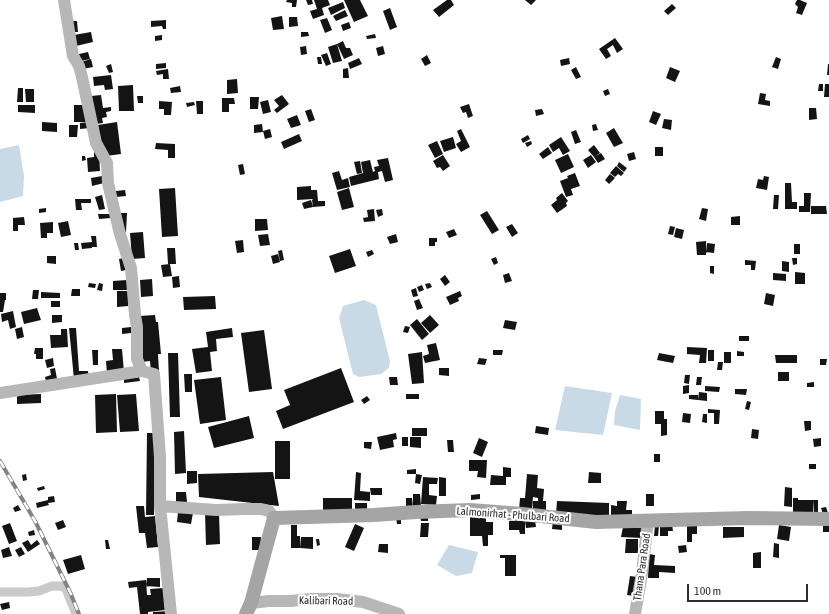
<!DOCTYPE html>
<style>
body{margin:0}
#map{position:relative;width:829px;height:614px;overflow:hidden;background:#fff;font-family:"Asap Condensed",sans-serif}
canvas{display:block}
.scale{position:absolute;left:687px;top:584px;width:121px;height:18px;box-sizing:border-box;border:2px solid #2d2d2d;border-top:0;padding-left:5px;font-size:12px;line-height:14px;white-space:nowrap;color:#2d2d2d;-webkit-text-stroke:3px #fff;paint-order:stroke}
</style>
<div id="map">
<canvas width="829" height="614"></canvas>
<div class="scale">100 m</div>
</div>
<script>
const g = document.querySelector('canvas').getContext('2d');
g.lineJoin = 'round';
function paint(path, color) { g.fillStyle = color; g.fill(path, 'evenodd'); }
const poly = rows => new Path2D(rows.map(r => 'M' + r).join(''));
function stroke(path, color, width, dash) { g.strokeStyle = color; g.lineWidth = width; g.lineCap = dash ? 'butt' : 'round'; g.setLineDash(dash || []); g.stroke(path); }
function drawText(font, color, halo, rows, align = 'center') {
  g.font = font + ' "Asap Condensed",sans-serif'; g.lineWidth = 4; g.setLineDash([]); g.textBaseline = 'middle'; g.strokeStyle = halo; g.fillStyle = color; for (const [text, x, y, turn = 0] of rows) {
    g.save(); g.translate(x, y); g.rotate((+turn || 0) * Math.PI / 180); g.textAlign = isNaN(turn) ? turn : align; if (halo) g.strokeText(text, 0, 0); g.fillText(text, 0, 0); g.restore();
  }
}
const water = poly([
 [19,145,24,176,23,196,0,202,0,149],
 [364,300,376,305,390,361,389,368,381,374,359,377,353,374,339,318,343,306],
 [565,386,612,393,603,435,555,430],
 [620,395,641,399,640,430,614,425,615,411],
 [449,545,478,552,472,573,456,576,437,565]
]);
const building = poly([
 [287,0,297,0,296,7,292,7,292,3,286,2],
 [306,0,312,0,313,4,308,5],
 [314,0,328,0,330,5,322,8,324,15,313,19,310,11,317,9],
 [344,0,360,0,368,16,354,22],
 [447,0,451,0,454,5,439,17,433,10],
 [525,0,536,0,531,5],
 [797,0,800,0,807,3,802,15,796,13,798,7,795,4],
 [343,2,345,8,331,15,328,8],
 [672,4,676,8,668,15,664,11],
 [390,8,397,27,390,30,383,11],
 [345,10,348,16,336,21,333,16],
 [282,16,284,29,273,30,271,18],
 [289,17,297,17,298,26,289,27],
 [327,18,332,30,325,33,320,20],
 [166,20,166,29,163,29,162,26,151,27,151,21],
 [71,21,77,21,78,32,72,32],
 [349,22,351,28,343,31,341,25],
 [91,32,93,42,76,46,74,35],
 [301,32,308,32,309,36,301,37],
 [375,34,376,38,367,39,366,36],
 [162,35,162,40,155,41,155,36],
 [615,38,623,49,617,53,613,45,607,49,611,56,606,59,599,49],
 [343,41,346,48,350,48,353,55,344,59,337,44],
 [337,44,342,61,333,63,328,47],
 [306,46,307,54,301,55,300,47],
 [383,46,385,54,378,56,376,48],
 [88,52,90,59,81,61,79,54],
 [327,53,331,64,326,66,321,55],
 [427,55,431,63,425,66,421,59],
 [317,57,321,57,322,64,318,64],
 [776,57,781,59,778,69,772,67],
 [359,58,362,64,350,69,348,63],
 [569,58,570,64,561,66,560,60],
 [91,59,93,67,83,69,81,62],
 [166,63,166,68,156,69,156,64],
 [111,64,113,72,109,73,106,66],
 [828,64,829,64,829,75,827,75],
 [576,67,581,77,576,79,571,70],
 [670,67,680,71,675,82,666,78],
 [348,68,349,78,343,78,343,69],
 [168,69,169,79,163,79,163,74,157,75,156,71],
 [111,75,113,89,105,90,104,85,94,86,93,77],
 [237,79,238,93,227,94,227,80],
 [819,84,823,84,823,91,818,91],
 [825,84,829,84,829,97,824,97],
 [133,85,134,111,119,111,118,86],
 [180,86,181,92,171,93,170,88],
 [18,88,23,88,23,102,17,102],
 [25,89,34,89,34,102,26,102],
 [608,89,610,94,605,96,603,91],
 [760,93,766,94,765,100,770,101,770,106,758,104],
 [101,95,103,108,111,107,111,111,106,112,107,117,102,118,103,123,96,124,91,96],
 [282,95,289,104,277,113,274,110,279,106,274,100],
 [137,96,143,96,143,103,138,103],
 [250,97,259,97,258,109,250,109],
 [222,98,234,98,235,104,229,104,229,112,222,112],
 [268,100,271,112,263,114,260,102],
 [159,101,172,102,171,115,164,115,164,109,159,109],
 [196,101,203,101,203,114,197,114],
 [194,102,195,105,187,107,186,103],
 [469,104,473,116,468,118,466,112,463,113,460,107],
 [18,105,35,105,35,113,18,112],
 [74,105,85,105,86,122,74,122],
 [809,108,816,108,817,119,809,120],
 [311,109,315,120,309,122,305,111],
 [542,109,544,114,536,116,535,110],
 [653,111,661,114,656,125,649,122],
 [297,115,301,125,291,128,287,119],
 [664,119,672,120,671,130,662,128],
 [42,122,57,123,57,132,42,131],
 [89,122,90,128,80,129,80,123],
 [117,122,121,154,106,156,101,147,98,125],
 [262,124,263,132,254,133,254,125],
 [596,124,598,130,593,131,592,125],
 [69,125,78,125,77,137,69,137],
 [614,128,623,143,614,147,606,133],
 [270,129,272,137,265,139,263,131],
 [461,129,470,147,461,152,456,144,461,141,457,131],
 [576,130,581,142,575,144,571,132],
 [299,134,302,141,284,149,281,142],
 [528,135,530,139,523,143,521,139],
 [453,137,456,148,444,152,440,141],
 [561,137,570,151,563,155,559,148,553,152,549,145],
 [437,141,443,154,435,158,428,145],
 [531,141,532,144,527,147,525,143],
 [156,143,175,144,175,158,168,158,168,150,155,149],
 [594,145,600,153,594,157,588,150],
 [548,147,552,153,543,159,539,154],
 [655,147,663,147,663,156,655,156],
 [94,151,99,151,100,171,88,172,87,158,94,157],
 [634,152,636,159,629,161,627,154],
 [601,153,605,159,598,163,594,157],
 [568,154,574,167,561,173,555,160],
 [443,155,450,166,443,171,440,167,437,168,433,161],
 [591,155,593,158,592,159,593,158,596,162,588,168,583,160],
 [82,156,85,156,86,160,82,161],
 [388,158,393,180,385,182,382,171,378,172,379,179,351,186,349,177,367,172,363,173,361,162,370,160,373,172,375,171,374,167,379,166,377,160],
 [360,161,362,173,357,174,354,162],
 [619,162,627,168,624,172,617,166],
 [243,164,245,174,240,175,238,165],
 [616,166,624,173,621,176,618,174,615,177,610,173],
 [339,171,342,180,348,178,350,187,337,190,332,173],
 [575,173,580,186,571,189,573,195,566,197,560,181,568,178,567,176],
 [610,174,615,178,609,184,605,180],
 [102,176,104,183,92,186,91,178],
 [764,176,769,177,767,190,756,188,758,179,763,180],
 [785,183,791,183,792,202,797,202,797,209,785,209],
 [311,186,311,190,317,190,318,201,325,201,325,206,313,207,312,200,313,199,297,200,297,187],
 [175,188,178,236,162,237,159,189],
 [349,188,354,207,342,210,337,192],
 [125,190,126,196,116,197,116,191],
 [562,193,568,201,566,203,567,206,557,213,551,205,557,200,556,198],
 [804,193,811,193,810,212,799,212,799,206,804,206],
 [102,195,105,209,99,210,95,197],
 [774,195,779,195,778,209,773,209],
 [75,199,91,199,91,203,81,203,82,210,76,210],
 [311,200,313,207,304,209,302,203],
 [811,206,826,206,827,214,811,214],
 [46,208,46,212,39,213,39,209],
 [702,208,708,209,706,221,699,219],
 [374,209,375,221,364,222,363,218,368,217,367,210],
 [382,209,383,215,378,217,376,210],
 [487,211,499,230,492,234,480,215],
 [121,213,127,213,126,232,120,232],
 [98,214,111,214,111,218,99,219],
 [740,216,740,225,731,225,731,217],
 [24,217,25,225,18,225,18,231,13,231,13,218],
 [255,219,267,219,268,230,255,231],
 [68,221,71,235,61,237,58,223],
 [53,222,53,233,47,233,47,238,41,238,40,223],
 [512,224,518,233,512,237,506,227],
 [670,226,675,227,673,235,668,234],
 [676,228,684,230,682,239,674,237],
 [454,229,457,235,449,238,446,232],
 [143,232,145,258,132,259,130,233],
 [268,234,270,245,260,246,258,235],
 [396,234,398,242,390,244,387,237],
 [91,236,96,236,97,247,92,247,92,248,82,249,81,243,92,242],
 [429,238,437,238,437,242,435,242,435,246,429,246],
 [243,240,244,252,237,253,235,241],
 [706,241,706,255,697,255,696,242],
 [74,243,78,243,79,250,75,250],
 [707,243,715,244,714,253,706,252],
 [794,244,800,244,800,254,794,254],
 [167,248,175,248,176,264,168,264],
 [350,249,356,266,335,273,329,256],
 [282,250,284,260,280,261,278,251],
 [372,250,374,254,368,257,366,252],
 [278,254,280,262,273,264,271,256],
 [47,256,56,256,56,264,47,263],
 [496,257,498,263,494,265,491,259],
 [124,258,126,270,121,271,119,259],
 [792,258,797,258,797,264,793,265],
 [745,260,756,261,755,270,751,270,751,265,745,265],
 [782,261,789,262,789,272,782,271],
 [170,264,172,276,163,277,161,265],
 [710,266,714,266,714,274,710,273],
 [795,272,805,273,805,284,795,284],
 [509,273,512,281,505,283,503,275],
 [773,273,786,274,786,281,773,280],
 [445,275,450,282,445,286,440,279],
 [179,276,180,287,173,288,172,277],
 [152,279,153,296,141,297,140,280],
 [127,280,128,290,113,290,113,281],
 [89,283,96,284,95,288,88,287],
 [99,283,103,284,102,291,97,290],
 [430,283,432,287,427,289,425,284],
 [422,285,424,290,419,292,417,287],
 [416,288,418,296,413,297,411,290],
 [72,289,80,289,80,296,71,296],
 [33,290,39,290,38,299,32,299],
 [117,291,128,291,128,306,117,307],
 [460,291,462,296,458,298,459,301,450,305,446,297],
 [41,292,60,293,60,298,41,298],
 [0,293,6,293,6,300,5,300,3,312,0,312],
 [766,293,775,295,773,306,764,304],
 [215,296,216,309,184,310,183,297],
 [419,299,423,308,417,310,414,301],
 [51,301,60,301,60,307,51,307],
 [37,308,41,320,24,324,21,312],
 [13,311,16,327,10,329,8,320,2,322,1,314],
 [52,315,62,315,62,322,52,323],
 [155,315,156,322,158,322,161,354,158,354,159,372,151,373,150,361,142,362,139,316],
 [430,315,439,325,430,333,421,323],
 [417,319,429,334,422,340,410,325],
 [505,320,517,322,515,330,503,328],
 [405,326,410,327,408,333,403,332],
 [22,327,24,337,17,339,15,329],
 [131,327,131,333,122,334,122,328],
 [69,328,76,328,79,371,88,371,89,378,74,379],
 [232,328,233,337,216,339,217,351,210,352,212,371,196,373,192,349,208,347,206,332],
 [61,329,67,329,68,347,51,348,50,335,61,335],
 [264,330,272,389,249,392,241,333],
 [739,336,749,336,749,341,739,341],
 [436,343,440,360,425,363,423,356,429,354,427,345],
 [687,347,707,348,706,363,699,363,700,355,687,354],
 [35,348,43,348,43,359,36,359,36,354,34,354],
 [112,349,122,349,124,372,107,374,106,361,113,360],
 [92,350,98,350,98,365,93,365],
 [493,350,503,350,502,355,493,355],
 [708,350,714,350,714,361,708,361],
 [737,351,744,352,744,356,737,356],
 [422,352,424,383,412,384,408,354],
 [724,352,731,352,731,363,724,363],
 [168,353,178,353,180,417,170,417],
 [659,353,675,356,673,363,657,360],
 [775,355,797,355,797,363,776,363],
 [53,358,54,366,47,368,45,360],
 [479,358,487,359,485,365,477,364],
 [820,359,827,359,826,365,820,365],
 [718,362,723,362,722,370,717,370],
 [55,368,57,379,46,382,45,377,51,375,50,369],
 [341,368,354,402,283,429,276,411,290,405,284,390],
 [439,368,449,368,449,376,439,375],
 [778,372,789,372,789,381,778,381],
 [184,374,192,374,192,392,185,392],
 [685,375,690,375,689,384,684,383],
 [139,377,140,381,124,383,124,379],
 [221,377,226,420,200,424,194,380],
 [389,377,397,377,398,385,390,385],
 [697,377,702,377,701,385,696,385],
 [814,382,814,387,807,387,807,383],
 [689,385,689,393,683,394,683,386],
 [705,386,720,387,719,392,705,391],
 [735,389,747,389,746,395,735,394],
 [699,392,707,393,707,401,698,400],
 [41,394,41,403,17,404,17,395],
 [116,394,117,432,96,433,95,395],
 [136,394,139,431,120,432,117,395],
 [406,394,419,394,419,399,406,399],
 [689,395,698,395,698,400,689,399],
 [367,396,370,400,364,404,361,400],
 [747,401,751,402,749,410,745,409],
 [708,409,720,410,719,424,714,424,714,413,708,413],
 [655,411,664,411,664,419,667,419,667,435,661,436,661,424,655,424],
 [683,413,691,414,690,423,682,422],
 [703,414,707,414,707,423,702,422],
 [249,416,254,438,214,448,208,427],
 [804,421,811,421,811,430,805,431],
 [536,426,549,428,548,435,535,433],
 [412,428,427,428,427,436,412,436],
 [752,429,759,430,758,439,751,438],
 [184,431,186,473,175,474,174,432],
 [147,433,155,433,154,515,146,515],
 [396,433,397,439,393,440,394,447,380,450,377,437],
 [402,437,408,437,408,446,402,446],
 [410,437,421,437,421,448,410,447],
 [479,438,488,442,482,457,473,453],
 [821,438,821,446,814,447,813,439],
 [447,440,453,440,454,452,448,452],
 [275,441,290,441,290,479,275,479],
 [364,442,372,442,371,449,364,448],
 [654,454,660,454,660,462,654,462],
 [469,460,487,460,486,478,477,477,478,471,469,471],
 [809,464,816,464,816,469,809,469],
 [503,467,511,468,511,477,506,477,506,485,490,485,491,475,503,476],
 [416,469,416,474,407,474,407,470],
 [187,471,197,471,197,483,187,484],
 [273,472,279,506,199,497,198,474],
 [356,472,361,473,360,491,370,492,370,501,354,500],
 [589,472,601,473,601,483,588,483],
 [26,474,27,480,23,481,22,475],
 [416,474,422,475,420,484,415,483],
 [527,474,538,475,537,488,544,489,543,501,546,501,546,510,533,510,533,501,538,501,538,498,533,497,532,511,519,510,520,498,525,498],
 [423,477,438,478,437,484,429,484,429,495,437,496,436,505,421,504],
 [439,477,446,478,446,496,439,496],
 [44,486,45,489,38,491,37,488],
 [785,487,792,488,792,507,784,506],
 [370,488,382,488,382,495,371,495],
 [176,492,186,492,187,502,176,502],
 [413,494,420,494,421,506,413,507],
 [480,494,480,499,471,500,471,495],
 [646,494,654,494,654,506,646,506],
 [54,496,55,502,48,503,49,505,37,508,36,503,48,500,48,497],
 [323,498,352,498,352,512,323,512],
 [406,498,412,498,413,507,406,507],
 [793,498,798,498,798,500,813,500,813,514,793,514],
 [813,500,818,500,818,514,814,514],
 [557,501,609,503,609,516,556,514],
 [617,501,627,501,626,510,632,510,632,517,611,517,611,505,617,506],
 [355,503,367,503,367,511,355,511],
 [18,505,21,510,15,512,13,508],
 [136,506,144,506,145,517,155,516,158,547,147,548,145,533,139,533],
 [826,507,828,513,823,514,821,508],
 [178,512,193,513,191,524,177,522],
 [205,513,219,513,220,544,206,545],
 [470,514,486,514,486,522,493,522,493,535,488,535,488,546,483,546,482,536,470,536],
 [420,516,428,516,428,521,421,521],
 [396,518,401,518,401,524,397,524],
 [63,520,66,527,58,530,55,523],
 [525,520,525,534,520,534,519,530,509,530,509,521],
 [535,520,536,527,526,528,525,521],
 [553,520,562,521,562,530,552,529],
 [10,523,17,541,9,544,2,526],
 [421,523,429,523,428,537,420,537],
 [687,523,697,523,697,534,692,534,692,542,687,542],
 [355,524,364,528,354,551,345,547],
 [660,524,672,524,673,531,668,531,668,536,660,536],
 [823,524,829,524,829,532,823,532],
 [291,525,297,525,297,536,300,536,300,548,291,548],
 [655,525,659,526,658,536,654,536],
 [779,525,791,527,789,541,777,539],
 [623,527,642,528,642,538,621,537],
 [723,527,744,527,744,537,723,538],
 [34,530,35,535,29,536,28,532],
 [252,537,261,537,260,550,252,550],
 [301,537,313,537,313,549,300,548],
 [316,539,319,539,320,545,317,546],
 [626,539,638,539,638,553,625,553],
 [28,540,31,545,37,540,40,544,28,552,22,543],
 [105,540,108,540,110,549,106,549],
 [774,543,779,544,779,558,773,557],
 [379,544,388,544,388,553,378,552],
 [686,545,687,552,679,553,678,546],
 [9,547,12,556,3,558,1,550],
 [21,547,25,554,19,557,15,550],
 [761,552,761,568,753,568,753,553],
 [649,554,655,555,654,565,675,566,675,573,659,572,659,578,648,578],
 [81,555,85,569,68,574,63,560],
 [500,555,516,555,516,576,505,576,505,558,500,558],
 [630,576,637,577,635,596,627,595],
 [147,578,160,578,160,587,146,586],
 [146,580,147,595,151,595,150,589,163,588,165,610,148,612,148,614,140,614,137,587,129,588,128,582],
 [9,602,10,608,2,610,0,604],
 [170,611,170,614,153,614,153,612]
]);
const street = poly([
 [0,592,28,592,39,591,52,586,61,586,66,589,76,614]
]);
const secondary = poly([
 [64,0,73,56,79,66,82,77,96,143,107,163,108,183,114,209,120,234,131,268,135,315,137,327,137,359,142,371],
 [0,393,142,371,154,374,160,457,160,506,171,614],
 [160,506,216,510,245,509,261,509,269,511,274,518],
 [251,603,269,601,290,601,311,599,337,599,363,602,399,614],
 [635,614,642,573,648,520]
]);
const primary = poly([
 [246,614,251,603,274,518,374,515,416,512,470,510,522,514,596,522,748,518,829,519]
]);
const rail = poly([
 [0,461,35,521,70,592,79,614]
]);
const streetNames = [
 ["Lalmonirhat - Phulbari Road",513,515,4],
 ["Thana Para Road",642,567,-82],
 ["Kalibari Road",326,601,1]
];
paint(water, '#c9dae7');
paint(building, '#141414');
stroke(street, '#cacaca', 9);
stroke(secondary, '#b7b7b7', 12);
stroke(primary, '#a5a5a5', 14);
stroke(rail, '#828282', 4);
stroke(rail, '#fff', 2.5, [8]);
drawText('11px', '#2d2d2d', '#fff', streetNames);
</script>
